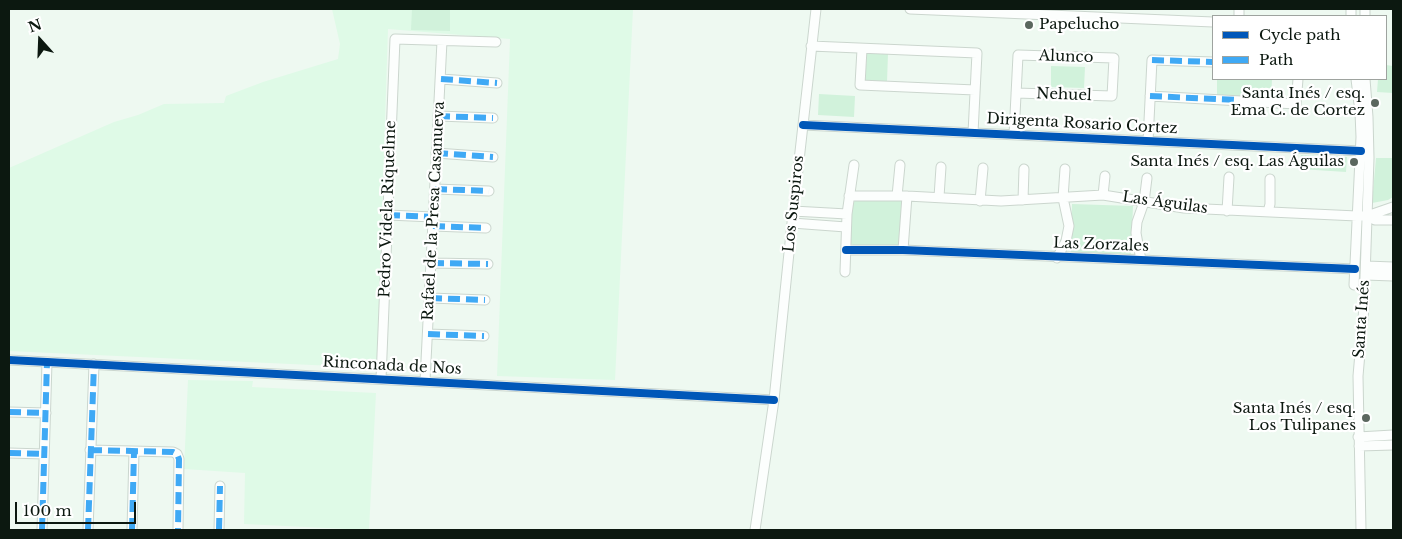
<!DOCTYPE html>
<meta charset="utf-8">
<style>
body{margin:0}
#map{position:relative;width:1402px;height:539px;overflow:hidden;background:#eef9f1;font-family:"Libre Baskerville",serif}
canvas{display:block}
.frame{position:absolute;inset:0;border:10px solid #0c1810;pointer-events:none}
.legend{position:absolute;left:1212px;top:15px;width:175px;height:65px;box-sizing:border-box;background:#fff;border:1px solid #9ea39f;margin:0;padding:6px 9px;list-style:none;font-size:15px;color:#0c1810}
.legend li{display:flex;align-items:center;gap:10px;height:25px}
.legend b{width:25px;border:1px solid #9ea39f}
.north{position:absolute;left:15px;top:15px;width:50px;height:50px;-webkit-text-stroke:4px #fff;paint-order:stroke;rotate:340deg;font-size:14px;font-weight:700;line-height:20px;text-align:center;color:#0c1810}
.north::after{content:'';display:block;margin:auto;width:18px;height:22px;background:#0c1810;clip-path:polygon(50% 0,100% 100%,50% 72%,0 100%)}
.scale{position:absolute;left:15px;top:502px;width:121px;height:22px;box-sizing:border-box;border:2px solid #0c1810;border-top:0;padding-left:6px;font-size:15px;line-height:18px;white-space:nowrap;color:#0c1810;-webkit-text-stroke:4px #fff;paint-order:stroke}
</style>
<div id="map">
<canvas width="1402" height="539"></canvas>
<div class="frame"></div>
<ul class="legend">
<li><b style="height:6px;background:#0057b8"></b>Cycle path</li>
<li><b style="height:6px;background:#3fa9f5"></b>Path</li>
</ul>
<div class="north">N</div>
<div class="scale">100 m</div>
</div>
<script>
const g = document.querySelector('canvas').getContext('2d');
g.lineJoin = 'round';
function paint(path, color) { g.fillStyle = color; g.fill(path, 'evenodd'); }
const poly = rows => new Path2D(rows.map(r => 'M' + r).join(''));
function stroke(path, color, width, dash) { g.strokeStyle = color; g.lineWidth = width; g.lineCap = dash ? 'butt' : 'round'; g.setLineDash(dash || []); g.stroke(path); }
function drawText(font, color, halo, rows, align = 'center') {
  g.font = font + ' "Libre Baskerville",serif'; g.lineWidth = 4.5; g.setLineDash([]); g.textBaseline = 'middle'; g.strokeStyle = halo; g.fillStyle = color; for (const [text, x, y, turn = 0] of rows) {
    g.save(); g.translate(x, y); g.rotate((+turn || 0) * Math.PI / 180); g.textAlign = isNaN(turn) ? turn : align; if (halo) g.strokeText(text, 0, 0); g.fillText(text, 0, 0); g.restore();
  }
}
const built = poly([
 [332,9,633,9,615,380,497,376,510,39,388,29,377,368,9,351,9,168,114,122,138,115,164,104,224,103,226,96,263,82,338,59,340,44],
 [188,380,253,381,252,387,376,393,369,530,244,524,245,473,184,469]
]);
const green = poly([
 [412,9,450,9,450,31,411,30],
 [867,53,888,54,887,82,865,81],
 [1386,65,1393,66,1393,93,1377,92,1378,79,1386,79],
 [1051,66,1085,67,1084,88,1051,87],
 [1217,79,1272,79,1271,100,1217,98],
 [819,94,855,96,854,117,818,115],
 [1301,155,1347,157,1346,172,1300,169],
 [1376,158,1393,158,1393,197,1388,200,1372,203],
 [903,200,900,246,853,245,850,243,848,238,852,203,855,201],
 [1072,204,1133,206,1131,254,1071,252]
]);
const minor = poly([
 [910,9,1213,22],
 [1239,16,1239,9],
 [1351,16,1351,9],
 [1365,16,1365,9],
 [811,46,977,53,973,133],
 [862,49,860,85,975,90],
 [441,79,497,83],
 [1150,96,1296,104,1298,79],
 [438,116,493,118],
 [803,125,1361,151],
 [1014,135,1018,55,1114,58,1112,96,1016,93],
 [1148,141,1152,60,1213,62],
 [436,153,493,157],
 [435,189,489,191],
 [1103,195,1105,176],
 [849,196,907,196,1001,201,1103,195,1184,208,1357,216,1367,216,1393,207],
 [897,196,900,165],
 [939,197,941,167],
 [1023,200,1024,169],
 [980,201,983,168],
 [793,211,847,214],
 [1227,211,1229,177],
 [1268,212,1270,204,1270,179],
 [388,215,433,217],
 [1367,216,1375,220,1393,220],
 [792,223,846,227],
 [433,226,486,228],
 [846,250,903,250,1355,269],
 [903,250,907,196],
 [1057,258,1066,241,1069,226,1063,198,1065,169],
 [1141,260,1136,233,1137,222,1144,202,1147,178],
 [432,263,488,264],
 [1366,266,1393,267],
 [845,272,847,214,854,165],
 [1365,275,1393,276],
 [1354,285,1361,137,1360,112,1356,79],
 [430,298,485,300],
 [428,334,484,336],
 [9,360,774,400],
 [381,379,395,39,496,42],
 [425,381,442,41],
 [9,412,46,413],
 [1358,437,1393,435],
 [1359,446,1393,445],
 [90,450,173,452,177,454,179,459,178,530],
 [9,453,44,454],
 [42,530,47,362],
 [88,530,94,364],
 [132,530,134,452],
 [219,530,220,486],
 [755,530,774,400,792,223,816,9],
 [1361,530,1358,376,1364,307,1369,158,1368,117,1365,79]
]);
const quiet = poly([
 [1152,60,1213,62],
 [441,79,497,83],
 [1150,96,1237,100],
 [438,116,493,118],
 [436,153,493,157],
 [435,189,489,191],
 [388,215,433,217],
 [433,226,486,228],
 [432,263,488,264],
 [430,298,485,300],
 [428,334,484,336],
 [9,412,46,413],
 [90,450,173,452,177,454,179,459,178,530],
 [9,453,44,454],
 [42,530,47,362],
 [88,530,94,364],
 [132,530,134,452],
 [219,530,220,486]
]);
const cycleway = poly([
 [803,125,1361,151],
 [846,250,903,250,1355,269],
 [9,360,774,400]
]);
const markers = [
 [1029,25,5,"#5b675f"],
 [1375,103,5,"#5b675f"],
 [1354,162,5,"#5b675f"],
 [1366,418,5,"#5b675f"]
];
const poiNames = [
 ["Papelucho",1039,25,"left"],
 ["Santa Inés / esq.",1365,94],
 ["Ema C. de Cortez",1365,111],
 ["Santa Inés / esq. Las Águilas",1344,162],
 ["Santa Inés / esq.",1356,409],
 ["Los Tulipanes",1356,426]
];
const streetNames = [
 ["Alunco",1066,57,2],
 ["Nehuel",1064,95,2],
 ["Dirigenta Rosario Cortez",1082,124,3],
 ["Las Águilas",1165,203,8],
 ["Los Suspiros",794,204,-84],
 ["Pedro Videla Riquelme",388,209,-88],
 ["Rafael de la Presa Casanueva",434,211,-87],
 ["Las Zorzales",1101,245,2],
 ["Santa Inés",1362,319,-86],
 ["Rinconada de Nos",392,366,3]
];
paint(built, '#dffae7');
paint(green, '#d1f2db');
stroke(minor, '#cbd6ce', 11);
stroke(minor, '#fcfefd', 9);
stroke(quiet, '#3fa9f5', 6, [12, 6]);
stroke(cycleway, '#0057b8', 8);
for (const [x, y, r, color] of markers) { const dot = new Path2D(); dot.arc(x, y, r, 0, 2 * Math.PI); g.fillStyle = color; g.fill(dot); stroke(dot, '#fff', 2); }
drawText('15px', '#0c1810', '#fff', poiNames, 'right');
drawText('15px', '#0c1810', '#fff', streetNames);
</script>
